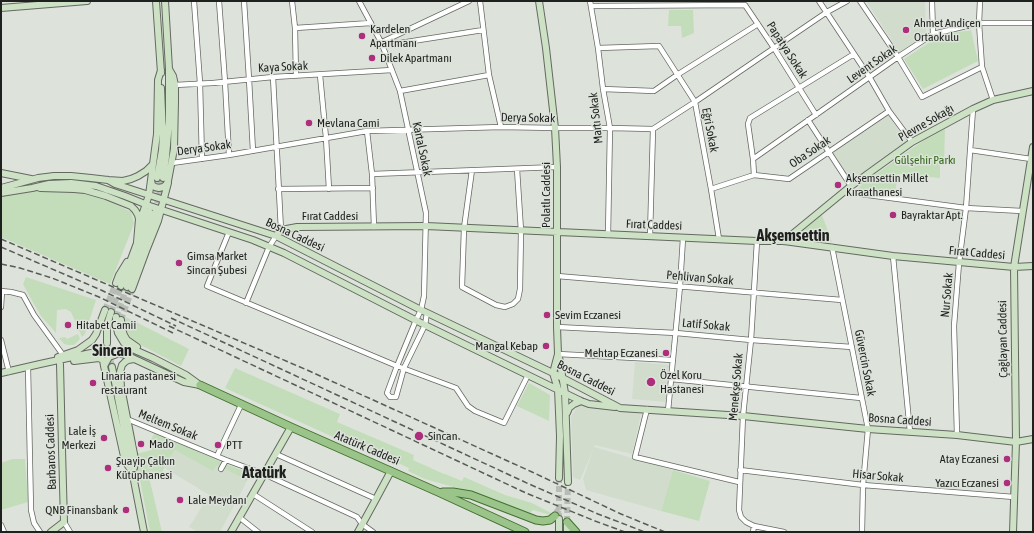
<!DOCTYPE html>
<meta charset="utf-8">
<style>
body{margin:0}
#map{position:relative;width:1034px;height:533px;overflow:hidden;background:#dde3db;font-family:"Asap Condensed",sans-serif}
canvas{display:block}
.frame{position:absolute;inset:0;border:2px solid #1f211e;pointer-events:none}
</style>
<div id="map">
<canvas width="1034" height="533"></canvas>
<div class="frame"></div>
</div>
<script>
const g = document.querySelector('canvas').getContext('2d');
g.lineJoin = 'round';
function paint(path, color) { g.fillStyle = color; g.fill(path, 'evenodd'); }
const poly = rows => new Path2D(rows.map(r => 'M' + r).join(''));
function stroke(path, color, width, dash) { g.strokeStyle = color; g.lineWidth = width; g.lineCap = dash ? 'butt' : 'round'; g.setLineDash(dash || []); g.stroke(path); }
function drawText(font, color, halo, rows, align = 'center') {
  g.font = font + ' "Asap Condensed",sans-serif'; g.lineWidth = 3; g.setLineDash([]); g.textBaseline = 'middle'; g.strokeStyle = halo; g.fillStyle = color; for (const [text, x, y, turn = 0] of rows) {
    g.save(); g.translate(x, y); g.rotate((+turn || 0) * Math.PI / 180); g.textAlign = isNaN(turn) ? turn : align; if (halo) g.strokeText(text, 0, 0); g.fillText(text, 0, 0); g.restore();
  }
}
const built = poly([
 [866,1,925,1,926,35,900,53],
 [888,114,906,142,851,181,833,153],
 [635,362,669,365,666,402,632,399],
 [580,404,641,414,632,454,595,445,580,480,573,477,571,417,576,408],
 [594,447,673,470,661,511,586,490,583,479],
 [175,450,213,470,217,465,245,480,246,482,244,487,220,532,194,532,195,530,189,527,209,495,165,468]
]);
const green = poly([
 [669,10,693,10,694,33,682,38,681,26,668,26],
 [971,30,978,61,923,89,904,59,941,35],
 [945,129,944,163,940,164,940,178,898,174,895,193,889,194,857,190,862,184,904,154,926,139],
 [41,190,81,193,98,197,116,204,131,212,134,223,132,229,110,284,1,237,1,197,8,195],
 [822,215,832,242,798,238,797,235],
 [26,277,96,300,85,334,82,337,71,312,66,309,57,310,56,333,41,316,30,297,23,284],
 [126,317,189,349,181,366,137,343,132,339,128,333,125,326,125,319],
 [78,334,80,339,74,345,68,345,64,344,59,338,65,337,67,339],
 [235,368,340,414,337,422,414,455,413,460,444,474,445,474,462,481,464,477,505,495,532,503,551,513,550,515,533,510,530,513,468,491,425,479,408,471,409,468,362,447,342,441,225,388],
 [529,383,550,395,549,421,517,406],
 [155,432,219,461,251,474,246,482,244,479,217,465,213,471,175,450,163,470,163,473,149,477,162,532,150,532,135,454,152,450,150,441],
 [12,459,25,459,28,502,1,510,1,463],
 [673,470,710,481,699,521,661,511]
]);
const secondaryTunnel = poly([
 [149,209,157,178],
 [155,212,163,178],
 [105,310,116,283],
 [111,312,121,286],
 [116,317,127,287],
 [121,320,132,289],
 [107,343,112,367],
 [559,519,559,478],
 [567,522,568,482]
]);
const primaryTunnel = poly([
 [555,516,560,507]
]);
const street = poly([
 [194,1,200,83,202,159],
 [219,1,225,82,229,155],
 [244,1,249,79,253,151],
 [292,1,295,28,296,76],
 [359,1,381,42,400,91,426,213,424,296,421,310,416,320,397,366,387,393,390,397,396,397,404,368,425,325,427,313],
 [480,1,489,75,501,127],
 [590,1,598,48,603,89,610,128,608,235],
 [819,1,870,78,889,111,912,142],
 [860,1,898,57,922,97,982,67],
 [932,1,933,34],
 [980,1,979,23,982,67,993,100],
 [591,6,745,5,774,48,816,115],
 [295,28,371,23],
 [381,42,400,43,483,30],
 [382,42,469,1],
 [598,48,659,46,695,102,711,189,719,239],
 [320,75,326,138,329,189],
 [273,77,281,230],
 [175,85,213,83,273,77,392,70],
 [603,89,654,91,677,75,758,24],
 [400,91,489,75],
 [808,120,851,186],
 [367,131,372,174,374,227],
 [970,150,1031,159],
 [753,159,748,124,750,118,854,54],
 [172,163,229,155,367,131,501,127,555,128,610,128,653,129,695,102,774,48,827,12,847,1],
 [472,170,464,228,462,287,496,305,505,307,513,304,518,299,520,289,521,231,517,169],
 [372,174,557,167],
 [754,175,753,159,898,57,933,34,979,23,1033,23],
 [278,189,373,188],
 [711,189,754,175,789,179,889,111],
 [845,192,966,208,1022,211],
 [229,232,207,286,397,366,456,388,468,406,475,411,504,423,528,375],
 [650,236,653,129],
 [757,241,751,340,743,416,739,510,741,517,746,522,754,526,784,532],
 [832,247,868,429,863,485,862,532],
 [893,256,910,432],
 [557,276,842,300],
 [1,291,11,292,23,295,34,315,63,355],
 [246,303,269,247,276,236],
 [1,307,2,291],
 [557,327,676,333,751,340,852,347],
 [1,340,9,372],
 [558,354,673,360],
 [28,367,31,510,34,523,40,532],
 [671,379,861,398],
 [647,409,635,457,739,482],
 [668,411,680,286,683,238],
 [127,419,226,460,264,474,357,517,362,524,373,532],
 [957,435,954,326,959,263,966,208,973,109],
 [276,454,376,499],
 [217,456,241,405],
 [221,469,226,460],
 [740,470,863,485,1014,497],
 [253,494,312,532],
 [239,517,258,532],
 [64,522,70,532],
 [1,525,4,532],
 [753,532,754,526]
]);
const secondary = poly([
 [156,1,161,73],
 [539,1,546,48,555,128,557,167,557,327,558,354,553,373,558,389,560,436,559,478],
 [1,8,87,1],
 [153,164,151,180,152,185,155,187,159,188,163,187,166,185,168,181,174,149,175,101,175,85,173,76,169,69],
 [1,173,31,179],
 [157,178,162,150,163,135,161,88],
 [163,178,166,157,169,122,169,69,165,1],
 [108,180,115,184,276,236,421,310,553,373,620,408,743,416,868,429,957,435,1016,442,1033,439],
 [1,188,38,178,54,176,71,176,91,178,108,180,123,181,131,179,138,176,146,171,153,164,157,134,158,80,161,70],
 [40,188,74,189,85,190,106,196,131,206,135,210,138,215,139,219,137,242],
 [1,193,32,188,49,184,71,183,96,186,125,196,150,206,253,240,284,253,425,325,581,401,589,404,615,407],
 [140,221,149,195,151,180],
 [276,236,281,230,297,227,426,226,757,241,784,241,893,256,1014,267,1033,266],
 [784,241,851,186,912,142,973,109,993,100,1033,91],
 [116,283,119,275,127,262],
 [121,286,149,211],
 [127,287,155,212],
 [132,289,146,251,158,221,168,183],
 [116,317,116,325,118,333,124,343,128,347,137,351,153,358,186,375,197,383],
 [121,320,122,329,124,335,127,340,137,347],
 [107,343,107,325,111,312],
 [117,354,109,357,104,366,125,461,131,470],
 [58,357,78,350,92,340,96,334,105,310],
 [559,357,565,393,568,482],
 [134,359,128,360,125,362,122,365,120,372,121,387,135,459,134,468],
 [74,361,99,358,103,360,104,366],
 [112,367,144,532],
 [1,373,40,364,91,353,103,352,115,352,128,356,184,382,200,385],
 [567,413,569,408,574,404,581,401],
 [559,519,559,532],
 [51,532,64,522,62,449,60,364],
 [231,532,291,427],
 [358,532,376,499,391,471],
 [567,532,567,522],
 [1013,532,1016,442,1014,267,1033,147]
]);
const primary = poly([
 [200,385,291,427,438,492,525,532],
 [443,492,453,492,471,495,536,520,543,521,550,520,555,516],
 [567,522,576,532]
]);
const rail = poly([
 [1,239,307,370,532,472,621,514,665,532],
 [1,247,101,290,176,326],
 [1,264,20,268,52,278,99,297,173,333],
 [171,318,529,484,598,514,645,532],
 [169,326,526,493,595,521,625,532]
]);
const markers = [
 [906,30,4,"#ad2e7c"],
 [362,36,4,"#ad2e7c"],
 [372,58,4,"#ad2e7c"],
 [309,123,4,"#ad2e7c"],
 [838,185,4,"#ad2e7c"],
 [893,215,4,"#ad2e7c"],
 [179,263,4,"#ad2e7c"],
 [547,315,4,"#ad2e7c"],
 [68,325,4,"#ad2e7c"],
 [546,346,4,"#ad2e7c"],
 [666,353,4,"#ad2e7c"],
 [651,382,5,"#ad2e7c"],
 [93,383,4,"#ad2e7c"],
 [419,436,5,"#ad2e7c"],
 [104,438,4,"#ad2e7c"],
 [141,444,4,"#ad2e7c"],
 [218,445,4,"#ad2e7c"],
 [1007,459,4,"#ad2e7c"],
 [108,468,4,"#ad2e7c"],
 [1007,483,4,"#ad2e7c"],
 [180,500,4,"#ad2e7c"],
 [126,510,4,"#ad2e7c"]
];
const poiNames = [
 ["Ahmet Andiçen",914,23],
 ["Ortaokulu",914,37],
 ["Kardelen",370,29],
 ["Apartmanı",370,43],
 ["Dilek Apartmanı",380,58],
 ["Mevlana Cami",317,123],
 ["Akşemsettin Millet",846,178],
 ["Kıraathanesi",846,192],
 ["Bayraktar Apt.",901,215],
 ["Gimsa Market",187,256],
 ["Sincan Şubesi",187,270],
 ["Sevim Eczanesi",555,315],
 ["Hitabet Camii",76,325],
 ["Mangal Kebap",538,346,"right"],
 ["Mehtap Eczanesi",658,353,"right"],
 ["Özel Koru",660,375],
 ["Hastanesi",660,389],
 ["Linaria pastanesi",101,376],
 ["restaurant",101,390],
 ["Lale İş",96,431,"right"],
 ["Merkezi",96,445,"right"],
 ["Sincan",428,436],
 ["Mado",149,444],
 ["PTT",226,445],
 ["Atay Eczanesi",999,459,"right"],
 ["Şuayip Çalkın",116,461],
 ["Kütüphanesi",116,475],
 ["Yazıcı Eczanesi",999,483,"right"],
 ["Lale Meydanı",188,500],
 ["QNB Finansbank",118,510,"right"]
];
const streetNames = [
 ["Papatya Sokak",787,50,57],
 ["Levent Sokak",872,64,-35],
 ["Kaya Sokak",283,67,-3],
 ["Derya Sokak",528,118,1],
 ["Martı Sokak",596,118,-96],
 ["Plevne Sokağı",926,123,-30],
 ["Eğri Sokak",710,130,79],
 ["Derya Sokak",204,148,-8],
 ["Kartal Sokak",422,149,78],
 ["Oba Sokak",810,152,-34],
 ["Polatlı Caddesi",546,195,-90],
 ["Fırat Caddesi",330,216],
 ["Fırat Caddesi",654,225,2],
 ["Bosna Caddesi",295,235,25],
 ["Fırat Caddesi",977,253,5],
 ["Pehlivan Sokak",700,278,5],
 ["Nur Sokak",947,295,-85],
 ["Latif Sokak",706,325,5],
 ["Çağlayan Caddesi",1003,339,-91],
 ["Güvercin Sokak",865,363,79],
 ["Bosna Caddesi",586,378,27],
 ["Menekşe Sokak",736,387,-85],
 ["Bosna Caddesi",900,420,4],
 ["Meltem Sokak",168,425,22],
 ["Atatürk Caddesi",367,448,23],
 ["Barbaros Caddesi",51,452,-92],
 ["Hisar Sokak",878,476,5]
];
const parkNames = [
 ["Gülşehir Parkı",925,160]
];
const districtNames = [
 ["Akşemsettin",793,236],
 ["Sincan",112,351],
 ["Atatürk",264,473]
];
paint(built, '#d1dccd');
paint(green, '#c3ddba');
stroke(secondaryTunnel, '#b7bcb5', 6, [6, 3]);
stroke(primaryTunnel, '#b7bcb5', 7, [7, 3.5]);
stroke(street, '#646962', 6);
stroke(secondary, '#646962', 8);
stroke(primary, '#437130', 9);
stroke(street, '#fff', 4.5);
stroke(secondary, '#cde1c4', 6);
stroke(primary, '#9ac489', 7);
stroke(rail, '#585c57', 1.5, [6, 3]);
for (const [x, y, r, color] of markers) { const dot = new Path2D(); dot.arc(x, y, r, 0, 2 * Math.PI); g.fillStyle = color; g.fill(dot); stroke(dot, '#dde3db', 1.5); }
drawText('12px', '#1f211e', '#dde3db', poiNames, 'left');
drawText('12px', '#1f211e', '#dde3db', streetNames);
drawText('12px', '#33671b', '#dde3db', parkNames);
drawText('bold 16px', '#1f211e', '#dde3db', districtNames);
</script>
